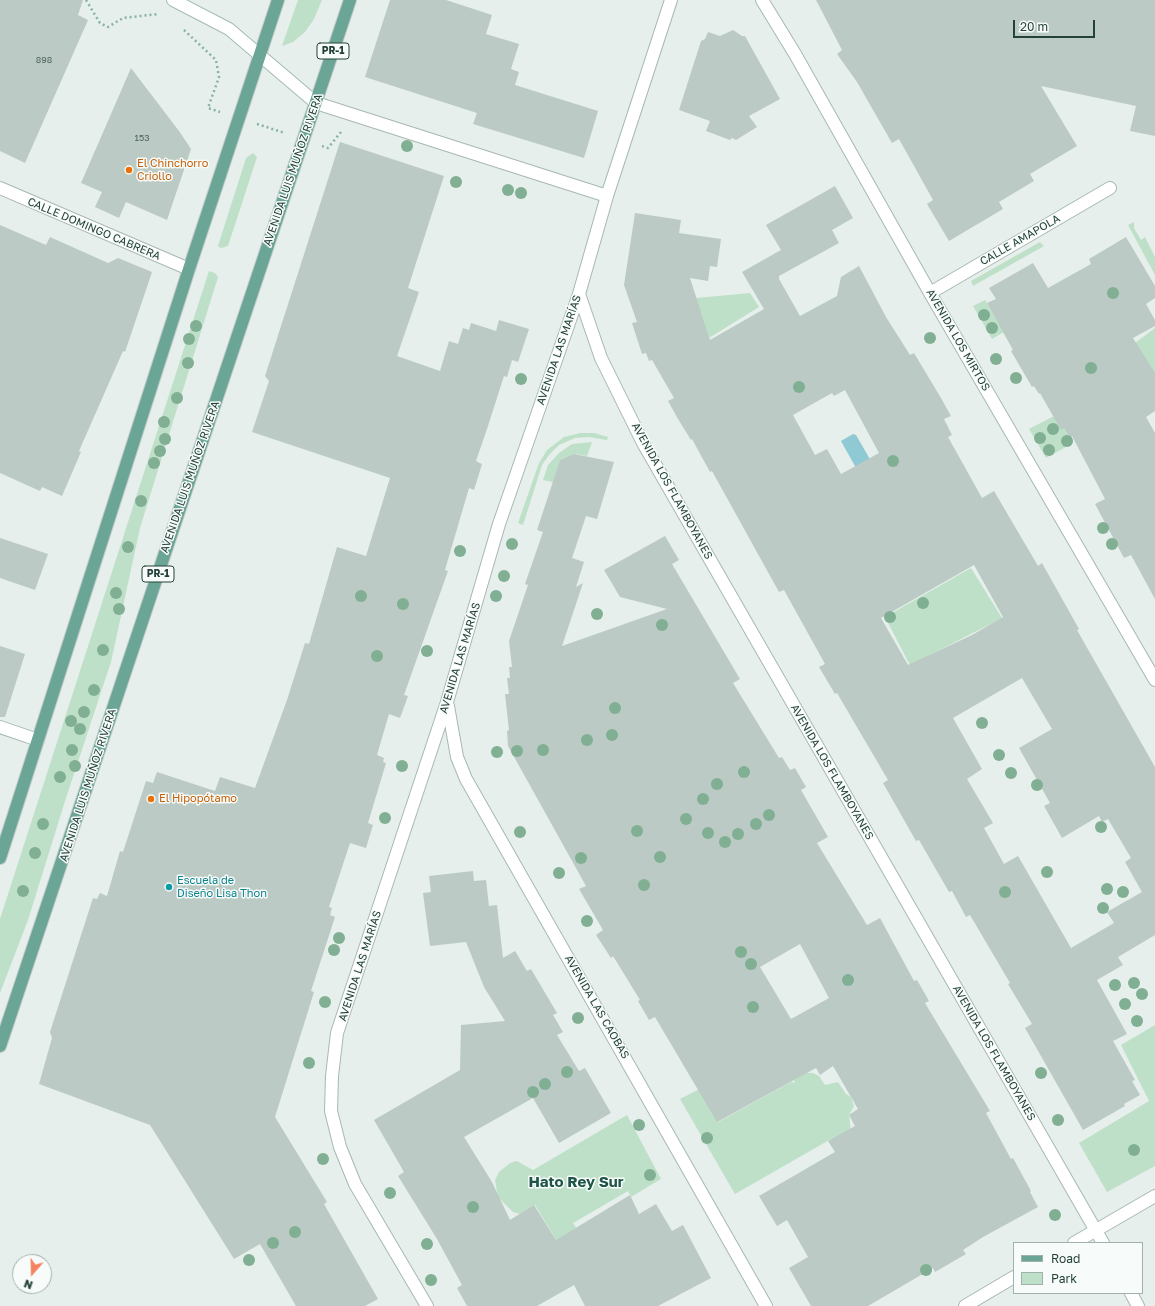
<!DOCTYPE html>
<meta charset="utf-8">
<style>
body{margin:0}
#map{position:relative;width:1155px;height:1306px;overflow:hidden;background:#e6efeb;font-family:"Golos Text",sans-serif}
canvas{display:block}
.legend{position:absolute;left:1013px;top:1242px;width:130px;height:52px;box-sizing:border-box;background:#f7fbf9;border:1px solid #a3b1ad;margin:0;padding:5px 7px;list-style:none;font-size:12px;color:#24423a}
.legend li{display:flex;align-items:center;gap:8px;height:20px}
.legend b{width:20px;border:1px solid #a3b1ad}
.north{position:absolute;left:12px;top:1254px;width:40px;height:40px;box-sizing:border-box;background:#f7fbf9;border:1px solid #a3b1ad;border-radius:50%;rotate:200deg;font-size:11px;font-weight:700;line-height:16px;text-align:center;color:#24423a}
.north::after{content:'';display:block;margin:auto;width:14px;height:18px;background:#f4845f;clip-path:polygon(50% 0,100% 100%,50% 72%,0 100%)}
.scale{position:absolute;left:1013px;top:20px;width:82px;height:18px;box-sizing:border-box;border:2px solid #24423a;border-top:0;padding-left:5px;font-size:12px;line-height:14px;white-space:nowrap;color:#24423a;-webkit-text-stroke:3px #f7fbf9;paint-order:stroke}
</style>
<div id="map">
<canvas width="1155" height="1306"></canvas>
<ul class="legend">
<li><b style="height:5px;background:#6aa596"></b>Road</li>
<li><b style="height:11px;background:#bfe0c8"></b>Park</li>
</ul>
<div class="north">N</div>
<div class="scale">20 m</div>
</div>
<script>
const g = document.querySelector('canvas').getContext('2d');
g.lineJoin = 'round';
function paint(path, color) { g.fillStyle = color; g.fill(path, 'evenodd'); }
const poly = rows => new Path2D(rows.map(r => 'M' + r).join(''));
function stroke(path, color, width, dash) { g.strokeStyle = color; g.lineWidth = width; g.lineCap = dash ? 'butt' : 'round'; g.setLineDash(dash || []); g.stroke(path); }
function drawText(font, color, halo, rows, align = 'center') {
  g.font = font + ' "Golos Text",sans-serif'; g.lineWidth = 3; g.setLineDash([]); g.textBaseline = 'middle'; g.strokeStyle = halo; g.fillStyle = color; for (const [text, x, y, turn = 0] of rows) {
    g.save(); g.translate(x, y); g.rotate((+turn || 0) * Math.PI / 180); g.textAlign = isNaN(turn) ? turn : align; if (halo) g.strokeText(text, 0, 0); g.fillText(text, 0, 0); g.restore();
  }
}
const green = poly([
 [298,0,322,0,314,19,305,32,293,42,282,46],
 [253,153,257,157,228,246,221,248,218,246,246,158],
 [1134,222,1134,228,1141,240,1145,237,1155,257,1155,275,1128,225],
 [1040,242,1044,246,973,286,971,281],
 [209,271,215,273,218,277,140,528,111,662,66,798,28,920,0,993,0,919],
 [750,293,759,307,688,351,705,324,701,312,696,313,696,298],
 [985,300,1004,332,992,339,973,306],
 [1155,328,1155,378,1135,343],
 [1054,416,1064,428,1073,443,1046,458,1029,429],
 [594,433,608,437,607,440,588,437,575,438,559,445,549,455,542,465,523,525,518,523,539,463,547,450,564,437,580,433],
 [592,442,587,456,576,454,562,459,553,482,543,480,548,465,559,453,572,444],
 [971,568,1002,618,926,657,914,673,885,617],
 [1155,1025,1155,1166,1107,1192,1079,1143,1149,1101,1121,1045],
 [803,1071,806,1073,813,1073,819,1076,825,1085,838,1082,846,1094,851,1097,854,1106,849,1115,851,1132,836,1139,831,1139,735,1194,680,1099,707,1085,718,1122,791,1082,795,1083,791,1073],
 [627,1115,661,1179,631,1197,628,1191,573,1223,588,1246,567,1258,535,1205,520,1214,513,1212,498,1197,495,1180,499,1172,510,1163,517,1161,533,1170]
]);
const water = poly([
 [853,434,856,435,871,461,856,468,841,441]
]);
const building = poly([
 [0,0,83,0,78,15,88,20,25,163,0,151],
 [390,0,446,0,492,15,486,34,519,44,511,69,519,72,515,85,598,111,584,158,473,124,477,113,365,77],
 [816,0,1155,0,1155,136,1130,131,1136,106,1041,86,1077,146,1030,174,1034,181,999,202,1003,209,949,241,927,204,933,200,899,139,892,143,857,82,837,54,842,50],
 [733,30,742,36,745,36,780,99,749,116,757,127,736,140,732,138,730,140,706,131,710,121,679,110,701,41,705,39,708,32,720,36],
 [131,68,179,131,191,149,167,220,126,202,119,218,95,207,102,192,81,183],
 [340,142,444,176,408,288,419,292,397,356,440,371,449,341,458,344,463,328,469,330,471,323,496,331,499,320,529,329,518,362,512,360,507,377,504,376,487,429,476,461,482,464,474,490,469,488,445,570,448,571,404,695,408,696,400,718,389,714,377,755,384,758,383,762,386,763,368,823,373,825,366,848,350,843,329,907,332,908,330,915,335,917,311,991,314,992,275,1117,327,1202,324,1204,378,1299,365,1306,296,1306,260,1244,234,1259,150,1125,39,1084,52,1038,50,1032,93,898,97,899,100,893,107,896,120,851,123,852,146,781,153,783,157,772,215,791,220,777,255,788,287,700,305,643,309,644,337,547,366,556,390,478,252,432,269,381,265,376],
 [835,186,853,218,832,230,839,243,779,276,779,279,800,316,837,296,841,277,859,266,886,317,910,355,914,353,941,398,951,416,944,419,952,435,948,437,982,498,994,491,1038,566,1042,563,1079,629,1077,630,1155,767,1155,935,1118,957,1123,965,1097,980,1127,1034,1113,1041,1135,1080,1132,1081,1140,1095,1124,1104,1125,1106,1083,1130,1025,1028,1032,1024,1008,984,1010,983,970,915,966,917,952,891,949,892,919,840,916,841,883,783,888,780,837,693,835,694,819,667,825,664,784,590,779,592,712,471,710,472,692,439,691,440,678,419,668,401,674,398,652,360,649,361,646,353,642,354,632,323,637,322,624,285,635,213,681,220,679,233,721,239,717,267,710,266,708,281,690,278,710,340,764,309,742,272,781,250,766,225],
 [845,390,879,453,841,474,827,449,815,455,793,415,832,393,834,396],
 [974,565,1003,617,972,635,908,665,881,618],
 [1022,678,1052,729,1019,748,1050,803,1044,806,1062,838,1099,816,1102,822,1108,819,1131,858,1125,862,1142,892,1107,912,1114,923,1071,948,1018,856,1004,864,984,828,993,823,967,779,982,769,953,718],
 [0,225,46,245,50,237,108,263,118,258,152,272,125,352,123,351,79,451,81,452,62,496,42,487,40,491,0,473],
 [1126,237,1155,286,1155,298,1146,304,1155,320,1155,326,1133,338,1155,373,1155,411,1146,417,1155,433,1155,599,1131,555,1124,558,1095,504,1105,499,1072,436,1070,438,1064,428,1061,430,1040,393,1039,394,1034,386,1032,387,1011,351,1013,350,987,303,996,299,989,288,1033,263,1048,288,1091,264,1089,259],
 [574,454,614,462,597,519,586,516,572,558,584,562,576,587,583,583,562,646,667,609,620,597,604,570,665,536,679,560,672,564,740,679,733,683,779,758,782,757,790,770,795,768,806,787,801,790,828,837,817,843,867,925,880,918,914,981,917,980,929,1001,925,1003,990,1111,986,1113,1011,1159,1013,1158,1031,1191,1030,1192,1038,1207,983,1237,963,1250,966,1254,935,1272,933,1268,868,1306,811,1306,789,1268,808,1257,787,1220,777,1226,759,1196,835,1152,828,1141,855,1126,849,1115,858,1109,833,1066,820,1075,816,1068,717,1122,655,1017,649,1020,638,1001,640,1000,613,956,611,958,596,935,603,930,579,889,586,886,508,746,507,731,509,730,505,694,509,694,507,678,510,678,509,667,512,667,509,641,528,585,525,584,543,532,537,530,560,460],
 [800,944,829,998,791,1019,760,967],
 [0,538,48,554,35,590,0,578],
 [0,646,25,654,5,717,0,717],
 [473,871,474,881,486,880,489,906,497,905,503,958,515,951,527,971,531,969,557,1013,553,1015,563,1032,557,1035,579,1071,585,1068,611,1113,559,1143,533,1098,464,1137,492,1182,510,1220,534,1205,556,1240,630,1195,639,1214,656,1204,672,1231,683,1225,711,1278,658,1306,585,1306,574,1285,537,1306,467,1306,457,1288,462,1285,437,1239,398,1176,404,1172,374,1120,460,1070,461,1025,505,1021,484,987,466,942,430,946,423,893,431,892,429,876]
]);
const path = poly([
 [86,0,100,23,108,27,123,18,158,14],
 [184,30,216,60,219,77,208,108,220,112],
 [257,124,285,133],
 [322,146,328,148,341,132]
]);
const lane = poly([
 [0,727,38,740]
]);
const street = poly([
 [762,0,795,54,930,293,1155,680],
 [316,103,607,196],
 [0,188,189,269],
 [930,293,1110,188],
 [579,294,601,358,643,443,1103,1243],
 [448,706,457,757,466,779,766,1306],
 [1074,1243,1155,1196],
 [1131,1293,1138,1306],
 [427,1306,355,1184,340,1147,331,1111,332,1076,337,1033,447,702,499,524,579,294,607,196,671,0],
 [965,1306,1014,1277]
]);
const secondary = poly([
 [173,0,229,29,316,103]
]);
const primary = poly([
 [0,858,189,269,278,0],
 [0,1046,350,0]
]);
const trees = [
 [407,146],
 [456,182],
 [508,190],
 [521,193],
 [1113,293],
 [984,315],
 [196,326],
 [992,328],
 [930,338],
 [189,339],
 [996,359],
 [188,363],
 [1091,368],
 [1016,378],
 [521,379],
 [799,387],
 [177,398],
 [164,422],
 [1053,429],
 [1040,438],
 [165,439],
 [1067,441],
 [1049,450],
 [160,451],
 [893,461],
 [154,463],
 [141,501],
 [1103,528],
 [512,544],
 [1112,544],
 [128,547],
 [460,551],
 [504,576],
 [116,593],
 [361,596],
 [496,596],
 [923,603],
 [403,604],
 [119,609],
 [597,614],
 [890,617],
 [662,625],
 [103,650],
 [427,651],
 [377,656],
 [94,690],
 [615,708],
 [84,712],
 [71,721],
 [982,723],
 [80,729],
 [612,735],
 [587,740],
 [72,750],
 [543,750],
 [517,751],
 [497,752],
 [999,755],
 [75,766],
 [402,766],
 [744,772],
 [1011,773],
 [60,777],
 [717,784],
 [1037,785],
 [703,799],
 [769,815],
 [385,818],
 [686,819],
 [43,824],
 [756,824],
 [1101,827],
 [637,831],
 [520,832],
 [708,833],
 [738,834],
 [725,842],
 [35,853],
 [660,857],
 [581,858],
 [1047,872],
 [559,873],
 [644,885],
 [1107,889],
 [23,891],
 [1005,892],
 [1123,892],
 [1103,908],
 [587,921],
 [339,938],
 [334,950],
 [741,952],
 [751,964],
 [848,980],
 [1134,983],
 [1115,985],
 [1142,994],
 [325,1002],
 [1125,1004],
 [753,1007],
 [578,1018],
 [1137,1021],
 [309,1063],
 [567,1072],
 [1041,1073],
 [545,1084],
 [533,1092],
 [1058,1120],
 [639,1125],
 [707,1138],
 [1134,1150],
 [323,1159],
 [650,1175],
 [390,1193],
 [473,1207],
 [1055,1215],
 [295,1232],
 [273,1243],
 [427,1244],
 [249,1260],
 [926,1270],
 [431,1280]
];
const markers = [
 [129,170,4,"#e8710a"],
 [151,799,4,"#e8710a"],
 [169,887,4,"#0f9aa8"]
];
const numberNames = [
 ["898",44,60],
 ["153",142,138]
];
const shields = [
 [333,51,32],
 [158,574,32]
];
const shieldNames = [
 ["PR-1",333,51],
 ["PR-1",158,574]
];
const foodNames = [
 ["El Chinchorro",137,164],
 ["Criollo",137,177],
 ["El Hipopótamo",159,799]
];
const streetNames = [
 ["AVENIDA LUIS MUÑOZ RIVERA",293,170,-71],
 ["CALLE DOMINGO CABRERA",94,229,23],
 ["CALLE AMAPOLA",1020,240,-30],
 ["AVENIDA LOS MIRTOS",958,340,60],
 ["AVENIDA LAS MARÍAS",559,350,-71],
 ["AVENIDA LUIS MUÑOZ RIVERA",190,477,-71],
 ["AVENIDA LOS FLAMBOYANES",672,491,61],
 ["AVENIDA LAS MARÍAS",460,658,-73],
 ["AVENIDA LOS FLAMBOYANES",832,772,60],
 ["AVENIDA LUIS MUÑOZ RIVERA",88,785,-72],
 ["AVENIDA LAS MARÍAS",360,966,-72],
 ["AVENIDA LAS CAOBAS",597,1007,60],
 ["AVENIDA LOS FLAMBOYANES",994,1053,60]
];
const cultureNames = [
 ["Escuela de",177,881],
 ["Diseño Lisa Thon",177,894]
];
const districtNames = [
 ["Hato Rey Sur",576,1182]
];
paint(green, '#bfe0c8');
paint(water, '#8ec9d4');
paint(building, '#bbcac4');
stroke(lane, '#a8b8b2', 14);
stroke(street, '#a8b8b2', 14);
stroke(secondary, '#a4bbb3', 14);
stroke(primary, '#c2cac8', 14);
stroke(path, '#86b3a5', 2.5, [2, 3]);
stroke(lane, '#fff', 12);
stroke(street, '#fff', 12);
stroke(secondary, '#fff', 12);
stroke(primary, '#6aa596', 12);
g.fillStyle = '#80af93';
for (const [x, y] of trees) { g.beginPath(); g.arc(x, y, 6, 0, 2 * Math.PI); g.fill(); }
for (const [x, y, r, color] of markers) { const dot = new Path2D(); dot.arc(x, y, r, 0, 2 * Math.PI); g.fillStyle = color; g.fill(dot); stroke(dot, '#f7fbf9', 1.5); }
drawText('9px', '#4a645c', null, numberNames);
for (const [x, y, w] of shields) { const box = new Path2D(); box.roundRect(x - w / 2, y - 8, w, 16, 3); g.fillStyle = '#f7fbf9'; g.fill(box); stroke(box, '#24423a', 1); }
drawText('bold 10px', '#24423a', null, shieldNames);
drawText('11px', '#c56008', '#f7fbf9', foodNames, 'left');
drawText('11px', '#24423a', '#f7fbf9', streetNames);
drawText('11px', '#0d838f', '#f7fbf9', cultureNames, 'left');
drawText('bold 15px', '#1f5548', '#f7fbf9', districtNames);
</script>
